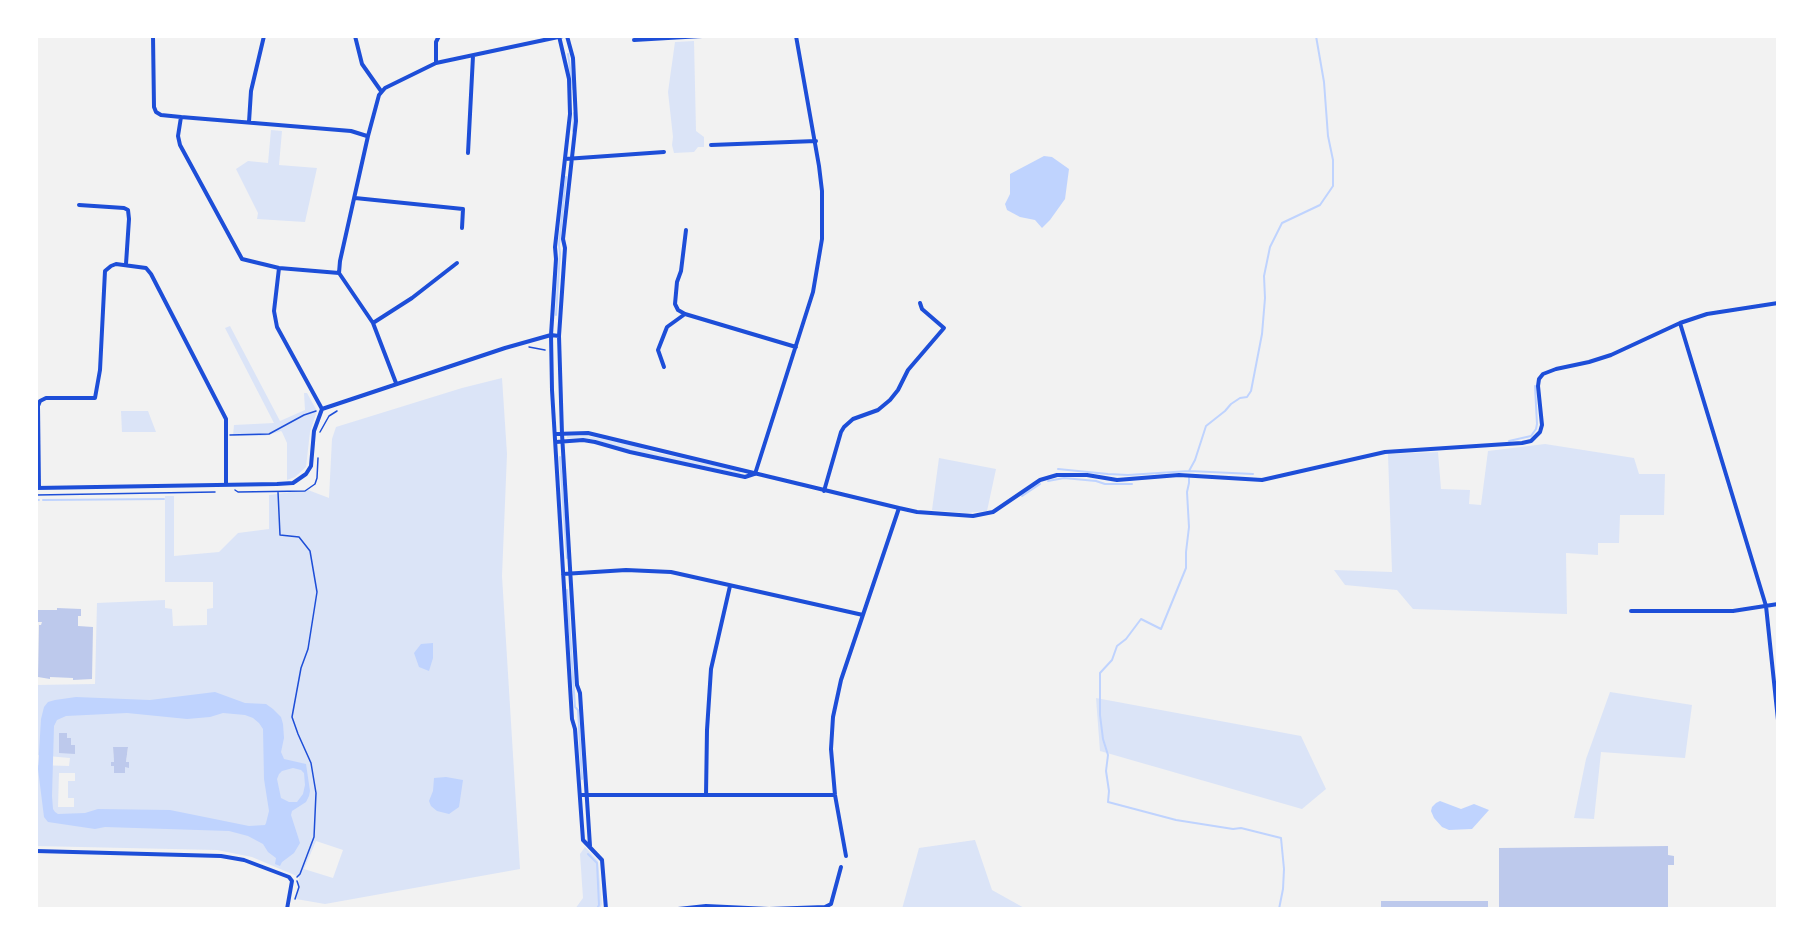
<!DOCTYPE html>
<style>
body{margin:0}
#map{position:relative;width:1814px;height:945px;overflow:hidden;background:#f2f2f2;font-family:"Fira Sans Condensed",sans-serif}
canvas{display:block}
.frame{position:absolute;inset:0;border:38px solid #fff;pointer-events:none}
</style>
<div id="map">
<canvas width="1814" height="945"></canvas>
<div class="frame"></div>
</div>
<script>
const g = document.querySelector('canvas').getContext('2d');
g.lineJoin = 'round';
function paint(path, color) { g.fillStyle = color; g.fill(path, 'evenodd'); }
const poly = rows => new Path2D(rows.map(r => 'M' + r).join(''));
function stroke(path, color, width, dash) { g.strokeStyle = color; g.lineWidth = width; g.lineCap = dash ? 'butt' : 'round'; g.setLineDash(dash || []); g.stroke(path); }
const green = poly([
 [694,41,696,131,704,137,704,147,698,147,694,152,674,153,672,145,673,137,668,92,675,42],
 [271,130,282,131,279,165,317,168,305,222,257,219,258,213,236,169,248,161,268,163],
 [230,326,280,421,305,410,304,393,307,393,317,411,310,432,306,467,295,477,287,480,287,443,282,432,281,431,265,436,233,436,234,425,274,423,225,328],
 [502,378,507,454,502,576,520,869,325,904,296,899,299,877,252,857,217,850,36,846,36,765,69,766,70,758,36,755,36,685,95,684,97,603,165,600,165,608,172,609,173,626,207,625,207,609,213,608,213,582,165,582,165,496,174,496,174,556,219,552,238,533,269,529,269,495,308,490,329,498,332,439,336,427,462,388],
 [113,747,128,748,126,762,129,762,129,767,125,767,125,773,114,772,114,766,111,766,111,762,114,762],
 [59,773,75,773,75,781,68,781,68,798,74,798,74,807,58,807],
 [316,841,343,850,333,878,304,869],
 [121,411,148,411,156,432,122,432],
 [567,436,588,436,633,445,652,452,741,471,740,475,622,448,592,439,567,438],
 [1545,444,1634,458,1639,474,1665,474,1664,515,1620,515,1619,543,1598,543,1598,555,1566,553,1567,614,1413,609,1397,590,1345,585,1334,570,1392,572,1388,454,1438,452,1441,489,1470,490,1469,504,1481,505,1488,451],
 [939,458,996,469,987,511,966,513,932,510],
 [1610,692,1692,705,1685,758,1601,752,1594,819,1574,818,1586,759],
 [1096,698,1301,736,1326,789,1302,809,1100,751],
 [975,840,992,890,1026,909,902,909,919,848],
 [585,847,598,861,602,904,600,909,575,909,583,898,580,854]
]);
const water = poly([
 [1044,156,1052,157,1069,169,1065,199,1050,220,1042,228,1035,220,1020,217,1007,210,1005,204,1010,194,1010,174],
 [433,643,433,658,429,671,419,667,414,653,421,644],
 [215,692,245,703,266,704,273,709,281,717,283,724,284,738,281,752,284,759,306,764,310,791,309,796,306,802,292,811,291,815,300,843,294,853,282,862,280,866,275,864,276,858,268,852,263,844,248,836,229,831,105,827,95,829,48,822,44,817,38,769,41,719,44,707,48,702,55,700,76,697,150,700],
 [127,713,187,719,210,717,223,713,245,715,253,718,259,723,263,729,264,779,269,811,266,823,265,825,249,826,170,810,98,809,85,813,58,814,55,812,53,809,52,796,54,726,57,720,66,716],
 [293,768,301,770,304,773,305,785,303,794,297,802,289,802,281,798,277,779,279,774,282,771],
 [446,777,463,780,459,807,449,814,437,811,431,806,429,801,433,791,434,778],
 [1440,801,1461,809,1474,804,1489,810,1472,829,1449,830,1442,827,1434,818,1431,811,1432,807,1436,803]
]);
const stream = poly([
 [568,54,573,89],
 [573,131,574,113],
 [556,315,560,253,559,245,566,177],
 [1509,441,1531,436,1536,429,1537,424,1535,386],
 [560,457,567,558],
 [1058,469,1108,474,1128,475,1189,471,1253,474],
 [1189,471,1195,460,1206,426,1225,411,1231,404,1240,398,1247,397,1251,391,1262,334,1265,298,1264,276,1270,247,1282,223,1320,205,1333,186,1333,160,1328,136,1324,82,1316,36],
 [1189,478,1189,483,1187,492,1189,527,1186,552,1186,568,1161,629,1141,619,1126,639,1117,646,1112,660,1100,673,1100,715,1103,739,1108,755,1106,771,1109,791,1108,802,1176,820,1233,829,1241,828,1281,838,1284,869,1283,889,1279,909],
 [1048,481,1064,478,1096,481,1105,484,1132,484],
 [1022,496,1040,484],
 [36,500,39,500],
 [43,500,164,499],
 [567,590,575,707,578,710,582,779],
 [588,854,597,863,599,905,597,909]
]);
const building = poly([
 [57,608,81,609,81,616,78,616,78,626,93,627,92,679,73,680,73,678,50,677,50,679,38,677,39,625,41,625,42,622,38,622,38,610,57,610],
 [59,733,67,733,67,738,71,738,71,745,75,745,75,754,59,753],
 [113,747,128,747,126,762,129,762,129,768,125,767,125,773,114,773,114,766,111,766,111,762,114,762],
 [1668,846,1668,855,1674,856,1674,865,1668,865,1668,909,1499,909,1499,848],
 [1381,901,1488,901,1488,909,1381,909]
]);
const path = poly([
 [529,347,545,350],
 [320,432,329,416,337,411],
 [230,435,269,434,304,415,316,411],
 [235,490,238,492,305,491,315,484,317,478,318,458],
 [278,492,280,535,299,537,310,551,317,592,308,649,301,668,292,717,298,734,311,763,316,793,314,837,300,874,297,877],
 [36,495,215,492],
 [295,899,299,887,297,881]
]);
const minor = poly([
 [153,36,154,107,156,112,161,115,181,117,351,131,367,136],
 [355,36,362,64,381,91],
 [559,36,569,79,570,114,555,247,556,259,551,335,552,390,572,719,575,729,583,840,602,860,606,909],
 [567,36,573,58,576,121,563,239,565,248,559,336,562,434,577,685,580,693,590,846],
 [634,40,702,36],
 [436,63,436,42,439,36],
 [181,117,178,136,180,145,242,259,279,268,339,273],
 [249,122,251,91,264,36],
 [711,145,816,141],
 [468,153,473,56],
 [565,159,664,152],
 [355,198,463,209,462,228],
 [79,205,124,208,128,210,129,219,126,264],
 [686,230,681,271,677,282,675,304,678,310,685,314,796,347],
 [279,268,274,311,277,327,322,409],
 [373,323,412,298,457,263],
 [1680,323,1766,606,1778,720],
 [664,367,658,350,667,327,685,314],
 [396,383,373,323,339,273,340,261,368,136,379,95,385,88,436,63,563,36],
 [555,434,588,433,899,508,917,512,973,516,993,512,1040,480,1057,475,1087,475,1117,480,1179,475,1262,480,1385,452,1522,443,1531,441,1540,432,1542,425,1538,386,1539,379,1543,374,1556,369,1589,362,1611,355,1680,323,1707,314,1778,303],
 [556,442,583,440,595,442,630,452,745,477,754,474],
 [755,474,813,292,822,239,822,191,819,166,796,36],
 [36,488,277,484,293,483,306,474,311,466,314,431,322,409,505,348,551,335,559,336],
 [39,488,38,406,40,401,46,398,95,398,100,370,105,271,111,266,116,264,146,268,151,274,226,419,226,484],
 [824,491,841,432,844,427,853,419,878,410,890,400,898,390,908,370,944,328,922,309,920,303],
 [563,574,626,570,671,572,863,615],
 [1631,611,1733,611,1778,604],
 [580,795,835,795],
 [706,795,707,730,711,669,730,586],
 [36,851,221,856,244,860,289,877,292,881,287,909],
 [846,856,835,795,831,749,833,717,841,680,899,508],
 [678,909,706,906,769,909,825,907,831,904,841,867]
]);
paint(green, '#dbe4f7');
paint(water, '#bfd3fe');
stroke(stream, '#bfd3fe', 2);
paint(building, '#bdc9ec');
stroke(path, '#1d4ed8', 1.5);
stroke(minor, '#1d4ed8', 4);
</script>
